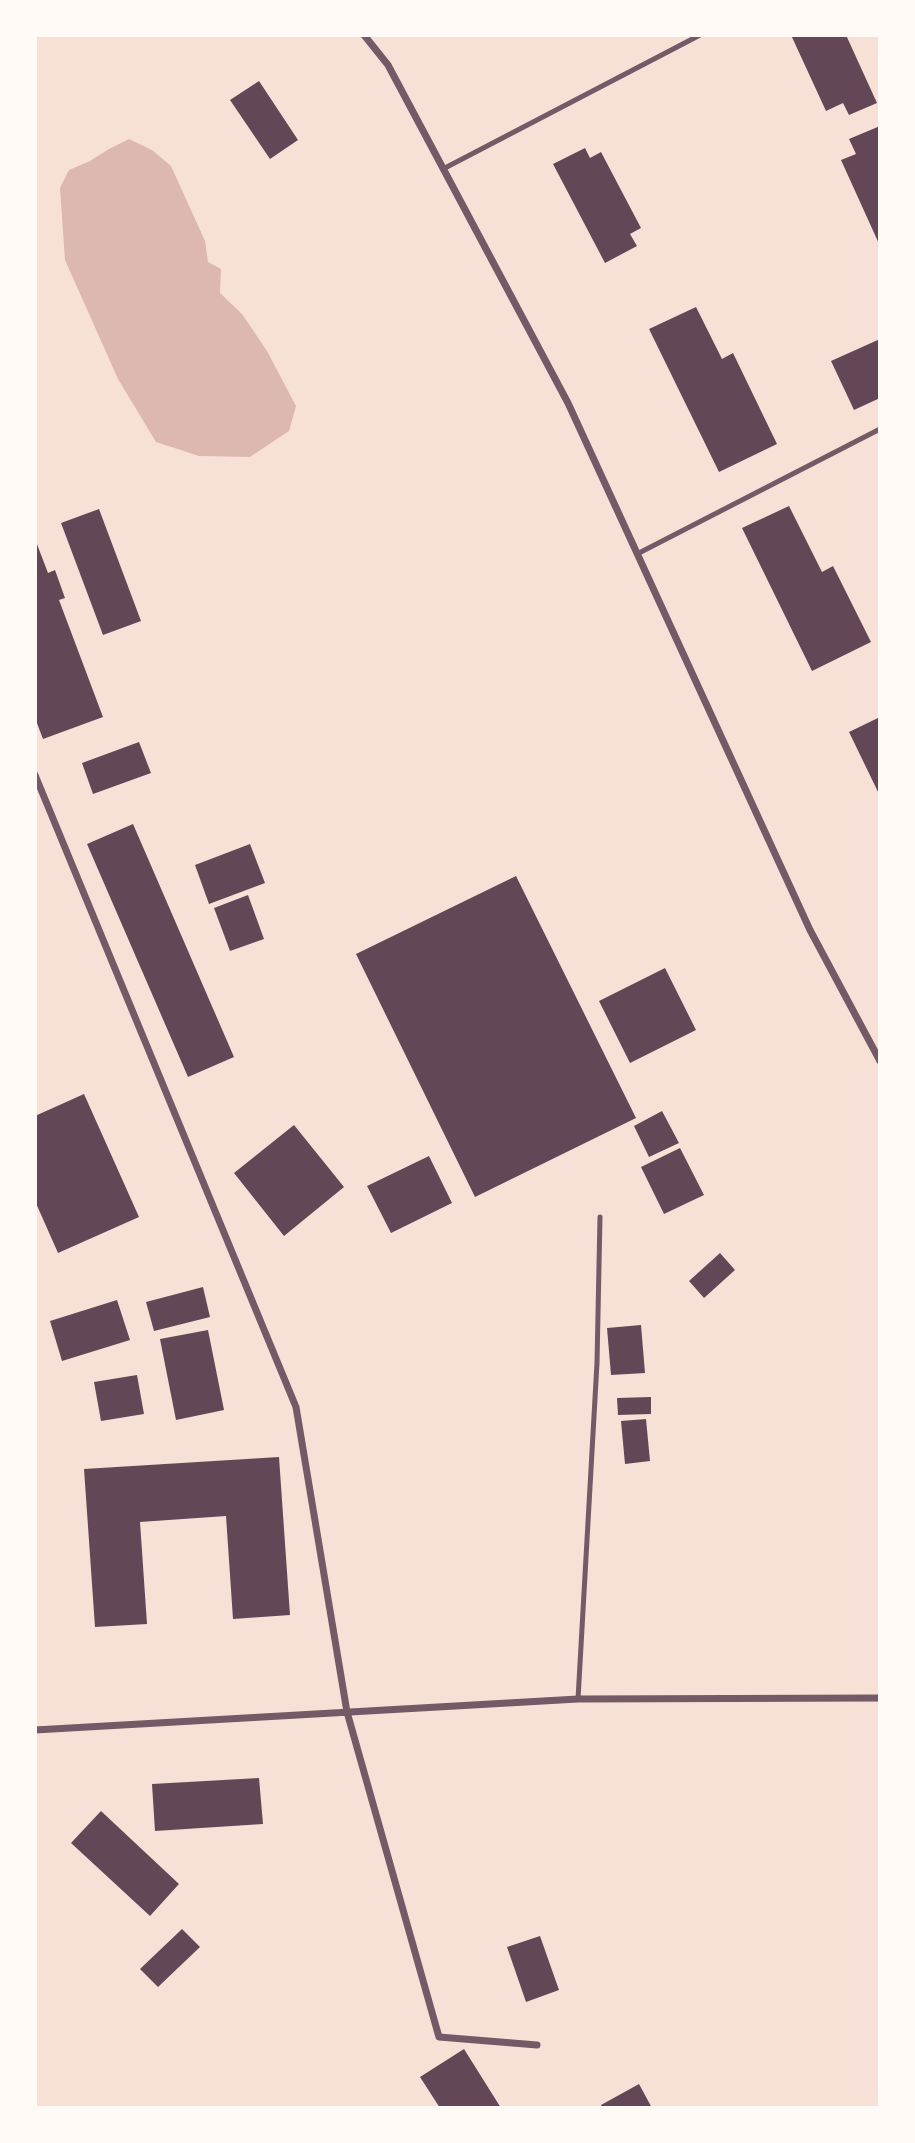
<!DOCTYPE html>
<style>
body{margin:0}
#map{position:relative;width:915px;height:2143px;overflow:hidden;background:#f7e1d7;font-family:"PT Sans",sans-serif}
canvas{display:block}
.frame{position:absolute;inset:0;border:37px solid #fffaf5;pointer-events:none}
</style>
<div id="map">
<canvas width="915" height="2143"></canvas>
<div class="frame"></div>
</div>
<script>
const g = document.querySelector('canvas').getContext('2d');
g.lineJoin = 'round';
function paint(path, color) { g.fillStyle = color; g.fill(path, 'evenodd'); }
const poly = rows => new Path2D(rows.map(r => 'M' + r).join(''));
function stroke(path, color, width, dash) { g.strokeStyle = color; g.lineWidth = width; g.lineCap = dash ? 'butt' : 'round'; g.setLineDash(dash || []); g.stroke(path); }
const water = poly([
 [129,139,152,150,171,166,205,241,208,262,221,269,220,293,242,314,267,351,296,406,289,431,250,457,199,456,156,442,118,379,65,260,60,188,69,170,90,161,109,149]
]);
const building = poly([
 [791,35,846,35,877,103,849,115,843,103,826,111],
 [259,81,298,140,270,159,230,100],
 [880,126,880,246,841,160,856,154,849,139],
 [585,148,590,158,601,152,641,228,630,234,637,246,605,263,553,164],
 [696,307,722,359,733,353,777,444,719,472,649,329],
 [880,339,880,398,854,410,831,361],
 [789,506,822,572,833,566,871,642,812,671,742,528],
 [99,509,141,621,103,635,61,523],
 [35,539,48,573,55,570,65,598,59,600,103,717,43,739,35,718],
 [880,717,880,796,849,732],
 [139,742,151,773,93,794,82,763],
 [133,824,234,1057,188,1077,87,844],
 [250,844,265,883,209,904,195,865],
 [516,876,636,1118,475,1197,356,954],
 [248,895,264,939,230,951,214,908],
 [665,968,696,1030,630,1063,599,1001],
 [84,1094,139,1217,58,1253,35,1201,35,1116],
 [662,1111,679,1143,649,1157,634,1126],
 [294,1125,344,1187,284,1236,234,1173],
 [680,1148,704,1195,664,1214,641,1167],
 [429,1156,452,1203,391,1233,367,1186],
 [720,1253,735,1270,704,1298,689,1281],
 [203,1287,210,1317,154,1331,146,1302],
 [117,1300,130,1340,62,1361,50,1321],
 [641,1325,645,1373,611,1375,607,1328],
 [208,1330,224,1410,176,1420,160,1339],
 [137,1375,144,1414,101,1421,94,1382],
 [651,1397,651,1414,618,1415,617,1398],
 [646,1419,650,1461,625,1464,621,1421],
 [279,1457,290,1615,233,1619,226,1516,140,1522,147,1624,95,1627,84,1469],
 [259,1778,263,1824,155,1831,152,1784],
 [101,1811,179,1884,150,1916,71,1843],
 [182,1929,200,1947,158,1987,140,1969],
 [540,1936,559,1990,526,2002,507,1947],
 [464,2049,501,2108,440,2108,420,2077],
 [639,2084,652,2108,602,2108,601,2105]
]);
const service = poly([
 [443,169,700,35],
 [637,554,880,429],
 [578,1699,597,1363,600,1217]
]);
const minor = poly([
 [364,35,388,65,568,403,810,930,880,1061],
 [35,775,296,1407,347,1712,439,2037,537,2045],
 [35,1730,578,1699,880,1698]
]);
paint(water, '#dcb8b0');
paint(building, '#644757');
stroke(service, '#755966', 5);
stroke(minor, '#755966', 7);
</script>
